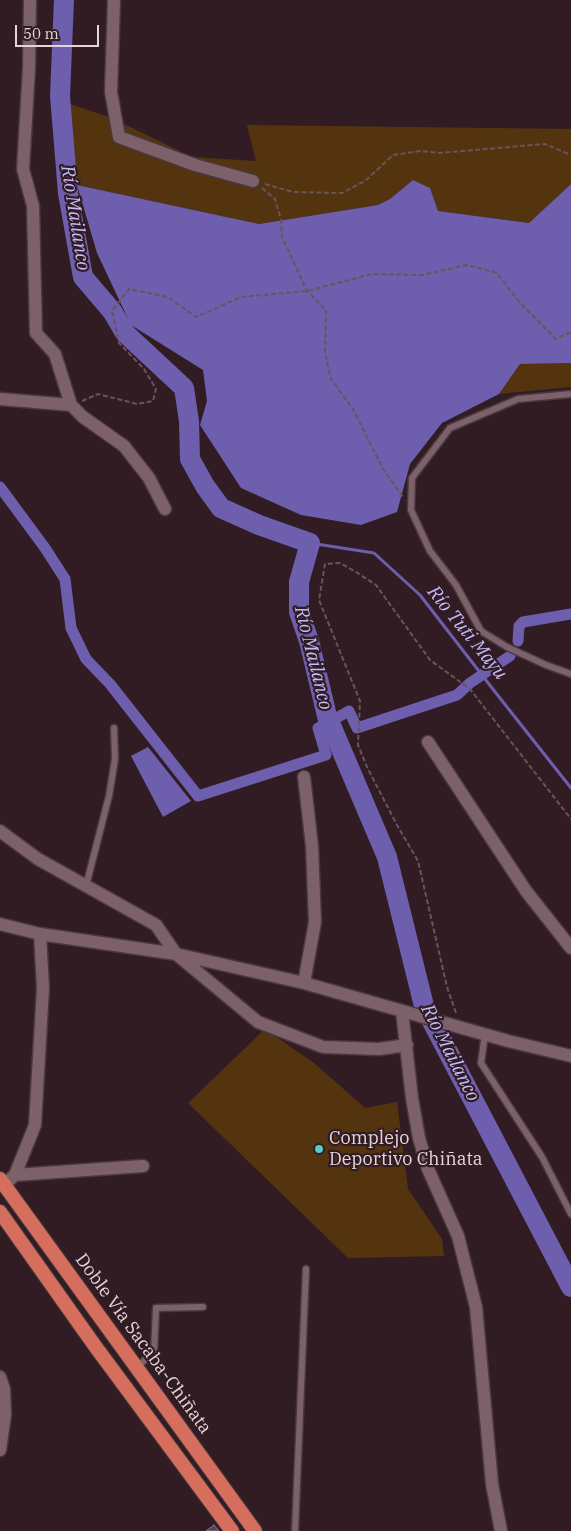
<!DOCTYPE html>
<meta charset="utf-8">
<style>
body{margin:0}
#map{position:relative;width:571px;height:1531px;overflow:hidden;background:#321c24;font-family:"IBM Plex Serif",serif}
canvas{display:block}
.scale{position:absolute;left:15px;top:25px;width:84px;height:22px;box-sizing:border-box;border:2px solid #e5d5da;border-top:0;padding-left:6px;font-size:15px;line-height:18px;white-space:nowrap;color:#e5d5da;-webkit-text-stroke:4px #321c24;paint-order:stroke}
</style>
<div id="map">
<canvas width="571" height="1531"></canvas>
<div class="scale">50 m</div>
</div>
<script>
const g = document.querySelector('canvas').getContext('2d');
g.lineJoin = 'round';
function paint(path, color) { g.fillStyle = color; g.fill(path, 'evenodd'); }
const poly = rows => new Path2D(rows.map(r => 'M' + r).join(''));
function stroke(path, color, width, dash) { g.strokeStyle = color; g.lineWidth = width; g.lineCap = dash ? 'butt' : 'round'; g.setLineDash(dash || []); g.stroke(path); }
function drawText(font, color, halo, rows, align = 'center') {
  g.font = font + ' "IBM Plex Serif",serif'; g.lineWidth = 4.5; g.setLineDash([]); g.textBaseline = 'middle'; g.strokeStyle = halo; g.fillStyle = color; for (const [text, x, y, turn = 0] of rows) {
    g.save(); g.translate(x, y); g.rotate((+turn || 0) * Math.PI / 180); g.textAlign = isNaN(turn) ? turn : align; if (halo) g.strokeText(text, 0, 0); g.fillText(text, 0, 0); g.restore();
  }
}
const green = poly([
 [67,103,112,118,192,157,256,161,247,125,571,129,571,184,529,223,438,211,430,188,413,180,390,199,378,205,259,224,77,185,70,139],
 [571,363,571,387,499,394,520,364],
 [265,1029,314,1063,365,1108,397,1102,408,1189,442,1239,444,1256,348,1258,188,1103]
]);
const water = poly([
 [413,180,430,188,438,211,529,223,571,184,571,363,520,364,499,394,442,423,410,464,397,512,361,525,301,515,241,488,200,425,207,401,203,370,131,325,97,253,77,185,259,224,378,205,390,199],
 [148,747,191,801,163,817,131,756]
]);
const stream = poly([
 [310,543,374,553,420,595,492,688,571,788]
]);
const canal = poly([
 [0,487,45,548,65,579,71,628,86,659,110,684,198,796,326,755,318,728,349,711,357,728,457,695,470,683,510,656],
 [518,641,519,626,523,622,571,614]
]);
const river = poly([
 [64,0,60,96,68,193,83,277,112,311,125,333,184,388,189,421,190,459,205,486,221,508,259,525,310,543,299,582,299,612,309,641,327,716,387,857,424,1006,571,1287]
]);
const building = poly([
 [214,1525,219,1531,206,1531,214,1525]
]);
const path = poly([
 [265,184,293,192,342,193,365,181,393,155,420,151,439,153,545,144,571,155],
 [262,188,275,199,281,220,282,237,307,291,326,310,325,353,331,379,353,409,382,467,403,497],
 [82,401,98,394,137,404,153,401,156,389,144,369,119,343,112,311,129,289,168,297,196,317,241,297,307,291,372,274,422,275,467,265,497,273,520,303,556,339,571,332],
 [456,1013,447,987,418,861,397,825,367,767,358,745,360,701,319,600,325,564,340,563,356,572,376,585,430,660,470,689,571,819]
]);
const service = poly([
 [571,394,518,399,450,428,412,478,411,510,430,551,456,585,481,631,507,647,546,665,571,674],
 [86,886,109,796,115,759,114,728],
 [485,1034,481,1063,542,1157,571,1214],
 [136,1367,154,1353,156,1308,203,1307],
 [295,1531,306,1269]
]);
const minor = poly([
 [30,0,29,68,23,169,33,206,36,333,55,354,71,405,83,417,124,446,149,478,165,509],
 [114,0,111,92,119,137,195,165,253,181],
 [0,399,71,405],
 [428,742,526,891,571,948],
 [304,777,312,846,315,922,304,983],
 [0,831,38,859,156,925,176,954,258,1022,323,1047,379,1049,407,1045],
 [0,924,40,934,176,954,304,983,508,1041,571,1056],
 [402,1011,412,1098,419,1138,428,1169,458,1236,476,1307,492,1484,501,1531],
 [15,1175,143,1166],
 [4,1185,15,1175,35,1125,43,988,40,934],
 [0,1377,4,1389,5,1415,0,1450]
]);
const trunk = poly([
 [0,1179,255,1531],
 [0,1212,95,1346,232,1531]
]);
const markers = [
 [319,1149,5,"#55cec4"]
];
const poiNames = [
 ["Complejo",329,1139],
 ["Deportivo Chiñata",329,1160]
];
const streetNames = [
 ["Doble Vía Sacaba-Chiñata",143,1344,54]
];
const waterNames = [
 ["Río Mailanco",75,218,81],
 ["Río Tuti Mayu",467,633,51],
 ["Río Mailanco",313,658,76],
 ["Río Mailanco",450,1053,63]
];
paint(green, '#54340f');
paint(water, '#6d5eae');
stroke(stream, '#6d5eae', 3);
stroke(canal, '#6d5eae', 11);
stroke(river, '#6d5eae', 20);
paint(building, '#554456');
stroke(building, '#8b788c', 1);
stroke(service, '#4a383e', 9);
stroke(minor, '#4a383e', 15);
stroke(trunk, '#4a383e', 16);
stroke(path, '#68545b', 2, [5, 2.5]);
stroke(service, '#7c616a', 6);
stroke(minor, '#7c616a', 12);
stroke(trunk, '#d56e5d', 14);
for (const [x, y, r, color] of markers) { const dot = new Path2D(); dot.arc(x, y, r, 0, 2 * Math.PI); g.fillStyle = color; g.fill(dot); stroke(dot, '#321c24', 2); }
drawText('18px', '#e5d5da', '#321c24', poiNames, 'left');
drawText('18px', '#e5d5da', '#321c24', streetNames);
drawText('italic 19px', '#c4bbfd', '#321c24', waterNames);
</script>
